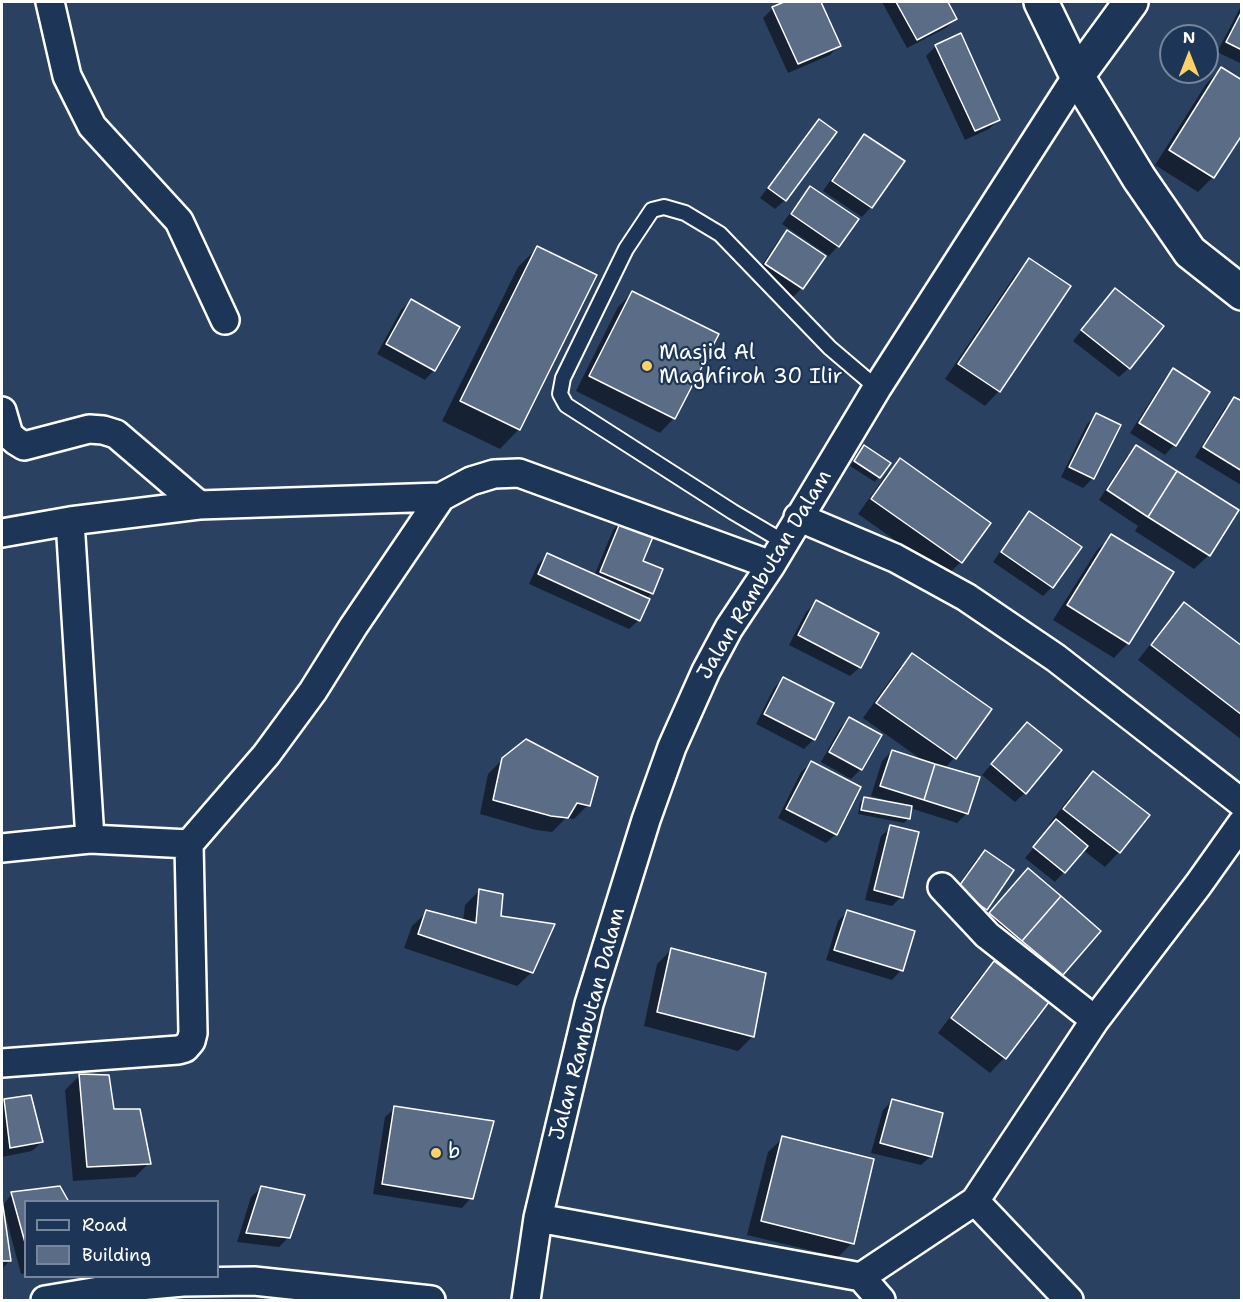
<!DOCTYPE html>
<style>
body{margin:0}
#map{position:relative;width:1243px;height:1302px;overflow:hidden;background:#2a4161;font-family:"Shantell Sans",sans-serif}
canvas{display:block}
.frame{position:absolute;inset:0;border:3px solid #fff;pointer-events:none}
.legend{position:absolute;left:24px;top:1200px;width:195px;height:78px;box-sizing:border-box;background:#1d3557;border:2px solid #77869a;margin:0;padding:8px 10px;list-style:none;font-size:18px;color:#fff}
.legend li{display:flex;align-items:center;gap:12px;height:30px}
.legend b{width:30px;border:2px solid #77869a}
.north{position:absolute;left:1159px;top:24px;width:60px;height:60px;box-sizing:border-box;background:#1d3557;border:2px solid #77869a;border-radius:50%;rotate:0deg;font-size:16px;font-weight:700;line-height:24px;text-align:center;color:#fff}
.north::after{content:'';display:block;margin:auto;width:21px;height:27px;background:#ffd166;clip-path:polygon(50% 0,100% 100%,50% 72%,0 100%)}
</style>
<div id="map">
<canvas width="1243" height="1302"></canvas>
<div class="frame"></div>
<ul class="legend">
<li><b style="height:8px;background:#1d3557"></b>Road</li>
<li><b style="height:16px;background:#5b6c86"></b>Building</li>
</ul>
<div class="north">N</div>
</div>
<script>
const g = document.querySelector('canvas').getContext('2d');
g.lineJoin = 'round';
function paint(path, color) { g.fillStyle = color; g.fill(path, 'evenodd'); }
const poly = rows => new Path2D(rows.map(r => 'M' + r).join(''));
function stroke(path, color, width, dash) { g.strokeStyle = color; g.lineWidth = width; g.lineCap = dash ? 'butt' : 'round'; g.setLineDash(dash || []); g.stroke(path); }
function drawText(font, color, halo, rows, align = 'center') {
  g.font = font + ' "Shantell Sans",sans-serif'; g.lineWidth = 4.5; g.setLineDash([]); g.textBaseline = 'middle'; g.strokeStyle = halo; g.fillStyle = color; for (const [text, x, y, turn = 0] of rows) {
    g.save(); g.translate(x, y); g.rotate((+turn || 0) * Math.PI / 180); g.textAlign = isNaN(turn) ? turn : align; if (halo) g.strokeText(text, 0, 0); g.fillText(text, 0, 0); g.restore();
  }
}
const shadow = poly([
 [788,2,820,2,839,45,830,55,788,73,763,18,773,8],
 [882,2,946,2,955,19,946,28,907,48],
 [1242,4,1242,64,1217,52],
 [960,35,999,119,989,129,965,140,926,56,936,46],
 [1221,69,1242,132,1213,177,1198,192,1155,165,1206,84],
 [819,121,785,200,775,209,760,198,810,130],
 [864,136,871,207,862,217,823,191,855,145],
 [810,188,857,220,838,246,829,256,782,224,801,198],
 [788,232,824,256,802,288,792,298,756,274,778,241],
 [537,248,519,429,500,449,442,421,518,267],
 [1029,260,999,391,985,406,945,379,1015,275],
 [1115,290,1129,368,1119,377,1073,341],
 [632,293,674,418,660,433,576,391,618,307],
 [411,301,458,327,434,370,425,380,377,354,401,310],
 [1173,370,1208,392,1174,445,1165,455,1130,433,1164,380],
 [1235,399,1242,403,1241,485,1195,457,1225,408],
 [1097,415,1093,478,1083,488,1061,477,1087,424],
 [864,447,889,463,875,482,850,466],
 [1136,447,1209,555,1194,569,1135,531,1138,526,1099,500,1127,456],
 [900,460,961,562,946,576,858,514,886,475],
 [1029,513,1052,587,1043,596,993,562,1020,523],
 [623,520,641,562,661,570,651,594,646,599,639,620,629,629,529,584,538,564,548,555,594,576,613,530],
 [1111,536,1128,643,1114,658,1053,620,1097,550],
 [816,602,860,667,850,676,789,645,806,612],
 [1185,604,1242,648,1242,740,1138,660,1170,619],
 [913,654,990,710,954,758,945,768,967,813,957,823,910,808,909,818,904,823,858,814,860,803,864,798,886,802,886,800,871,796,882,761,892,751,922,760,863,718,898,669],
 [783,679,814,739,804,749,756,724,774,688],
 [849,718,861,769,851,779,821,762,840,728],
 [1018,733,1025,793,1015,802,982,775],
 [503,759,588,805,574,819,566,818,552,832,536,830,480,814,488,774],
 [811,763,836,834,826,843,778,818,801,772],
 [1093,773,1148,815,1119,852,1105,867,1083,850,1055,882,1025,858,1052,826,1049,824,1078,787],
 [891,827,901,897,892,906,865,900,881,836],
 [985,852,986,909,976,918,949,899,975,861],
 [1019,880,1099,931,1052,983,981,923],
 [479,891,499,917,532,972,517,986,404,948,412,926,427,912,463,921,465,905],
 [847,912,901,970,892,980,826,960,838,921],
 [671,950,764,974,752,1037,738,1051,644,1026,657,964],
 [995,963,1047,1002,1004,1058,990,1073,938,1033,980,977],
 [80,1075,112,1110,149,1163,135,1177,73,1181,65,1090],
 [5,1100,42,1142,32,1151,2,1157,2,1103],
 [892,1101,931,1156,921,1165,871,1153,883,1110],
 [395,1108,471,1198,462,1208,373,1194,385,1117],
 [783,1138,852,1243,838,1257,747,1235,768,1152],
 [261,1188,289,1237,279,1247,237,1242,251,1197],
 [12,1194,26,1202,26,1273,21,1274,3,1206,2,1206],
 [2,1209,10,1260,2,1269]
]);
const building = poly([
 [784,2,821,2,841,46,798,64,772,7,784,2],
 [896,2,948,2,957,19,917,40,896,2],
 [1242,11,1242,50,1226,42,1242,11],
 [961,33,1000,120,975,131,935,45,961,33],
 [1221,67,1242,80,1242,135,1214,178,1169,150,1221,67],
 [819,119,837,132,786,201,768,188,819,119],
 [864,134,905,161,872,208,832,181,864,134],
 [810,186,859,219,839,247,791,214,810,186],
 [787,230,826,256,803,289,765,264,787,230],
 [537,246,597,275,520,430,460,401,537,246],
 [1029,258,1071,286,1000,392,958,364,1029,258],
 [1115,288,1164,326,1130,369,1081,330,1115,288],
 [632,291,719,334,675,419,589,376,632,291],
 [411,299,460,327,435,371,386,344,411,299],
 [1173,368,1210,392,1176,446,1139,423,1173,368],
 [1234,397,1242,401,1242,471,1203,447,1234,397],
 [1096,413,1121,425,1094,479,1069,467,1096,413],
 [864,445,891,463,880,478,854,461,864,445],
 [1136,445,1177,471,1148,517,1107,490,1136,445],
 [900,458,991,523,962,563,871,499,900,458],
 [1177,471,1239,510,1210,556,1148,517,1177,471],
 [1029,511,1082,547,1053,588,1001,552,1029,511],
 [622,518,655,532,643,561,663,569,653,594,600,572,622,518],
 [1111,534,1174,572,1129,644,1067,605,1111,534],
 [547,553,650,599,640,621,538,574,547,553],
 [816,600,879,633,861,668,798,635,816,600],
 [1184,602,1242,646,1242,715,1151,645,1184,602],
 [912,653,992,709,956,759,876,703,912,653],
 [783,677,834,703,815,740,764,714,783,677],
 [849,717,882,735,862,770,829,752,849,717],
 [1027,722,1062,750,1026,794,991,764,1027,722],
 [526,739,598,777,590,806,577,803,568,818,551,816,493,800,502,758,526,739],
 [892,750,935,764,924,800,880,786,892,750],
 [811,761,861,787,837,835,786,809,811,761],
 [935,764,980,777,968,814,924,800,935,764],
 [1093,771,1150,815,1120,853,1063,809,1093,771],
 [864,797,912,806,910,819,861,810,864,797],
 [1056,819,1088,846,1065,873,1033,847,1056,819],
 [890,825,919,832,903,898,874,890,890,825],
 [985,850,1014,870,987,910,957,889,985,850],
 [1028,868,1061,896,1022,941,989,913,1028,868],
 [479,889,503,894,501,916,555,924,533,973,418,934,426,910,476,923,479,889],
 [1061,896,1101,931,1063,975,1022,941,1061,896],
 [847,910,915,931,903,971,834,950,847,910],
 [671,948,766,973,754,1037,657,1012,671,948],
 [994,961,1049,1002,1006,1059,951,1018,994,961],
 [79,1074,109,1075,114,1109,140,1109,151,1164,87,1167,79,1074],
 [31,1095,43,1142,10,1148,4,1099,31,1095],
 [892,1099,943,1113,932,1157,880,1143,892,1099],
 [394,1106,494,1121,473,1199,382,1184,394,1106],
 [782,1136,874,1159,854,1244,761,1221,782,1136],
 [60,1186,69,1202,26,1202,26,1246,11,1192,60,1186],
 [261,1186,305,1195,290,1238,246,1233,261,1186],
 [2,1199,11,1261,2,1261,2,1199]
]);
const service = poly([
 [784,542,733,512,566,405,560,394,563,378,626,249,652,210,664,207,685,213,720,234,830,348,877,388]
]);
const minor = poly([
 [50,2,67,76,92,126,179,221,225,320],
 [2,411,9,435,16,441,24,446,89,429,103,430,116,434,199,505],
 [798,517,895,558,966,597,1056,658,1242,803],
 [70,521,90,839],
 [2,533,70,521,199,505,441,497],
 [2,848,90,839,189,844],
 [942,887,987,935,1095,1020],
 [2,1063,178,1050,185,1048,191,1041,193,1033,189,844,266,755,313,691,353,627,441,497,471,481,494,474,519,473,771,565],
 [975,1201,1069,1300],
 [538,1218,861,1277,975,1201,1095,1020,1198,885,1242,823],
 [861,1277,881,1300],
 [45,1300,117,1288,183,1282,254,1281,431,1300],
 [526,1300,538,1218,589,1004,646,820,672,747,706,671,729,628,771,565,877,388,1077,76]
]);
const tertiary = poly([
 [1041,2,1077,76,1139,178,1190,252,1242,293],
 [1077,76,1131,2]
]);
const markers = [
 [647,366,6,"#ffd166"],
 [436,1153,6,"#ffd166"]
];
const poiNames = [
 ["Masjid Al",659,354],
 ["Maghfiroh 30 Ilir",659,378],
 ["b",448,1153]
];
const streetNames = [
 ["Jalan Rambutan Dalam",765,575,-59],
 ["Jalan Rambutan Dalam",588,1024,-75]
];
paint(shadow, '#0007');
paint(building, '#5b6c86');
stroke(building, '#fff', 1.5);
stroke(service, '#fff', 18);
stroke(minor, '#fff', 32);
stroke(tertiary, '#fff', 38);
stroke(service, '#1d3557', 14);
stroke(minor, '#1d3557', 27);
stroke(tertiary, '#1d3557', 33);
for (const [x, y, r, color] of markers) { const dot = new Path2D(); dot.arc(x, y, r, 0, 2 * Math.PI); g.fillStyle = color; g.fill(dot); stroke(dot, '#1d3557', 2); }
drawText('21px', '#fff', '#1d3557', poiNames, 'left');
drawText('21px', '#fff', '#1d3557', streetNames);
</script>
